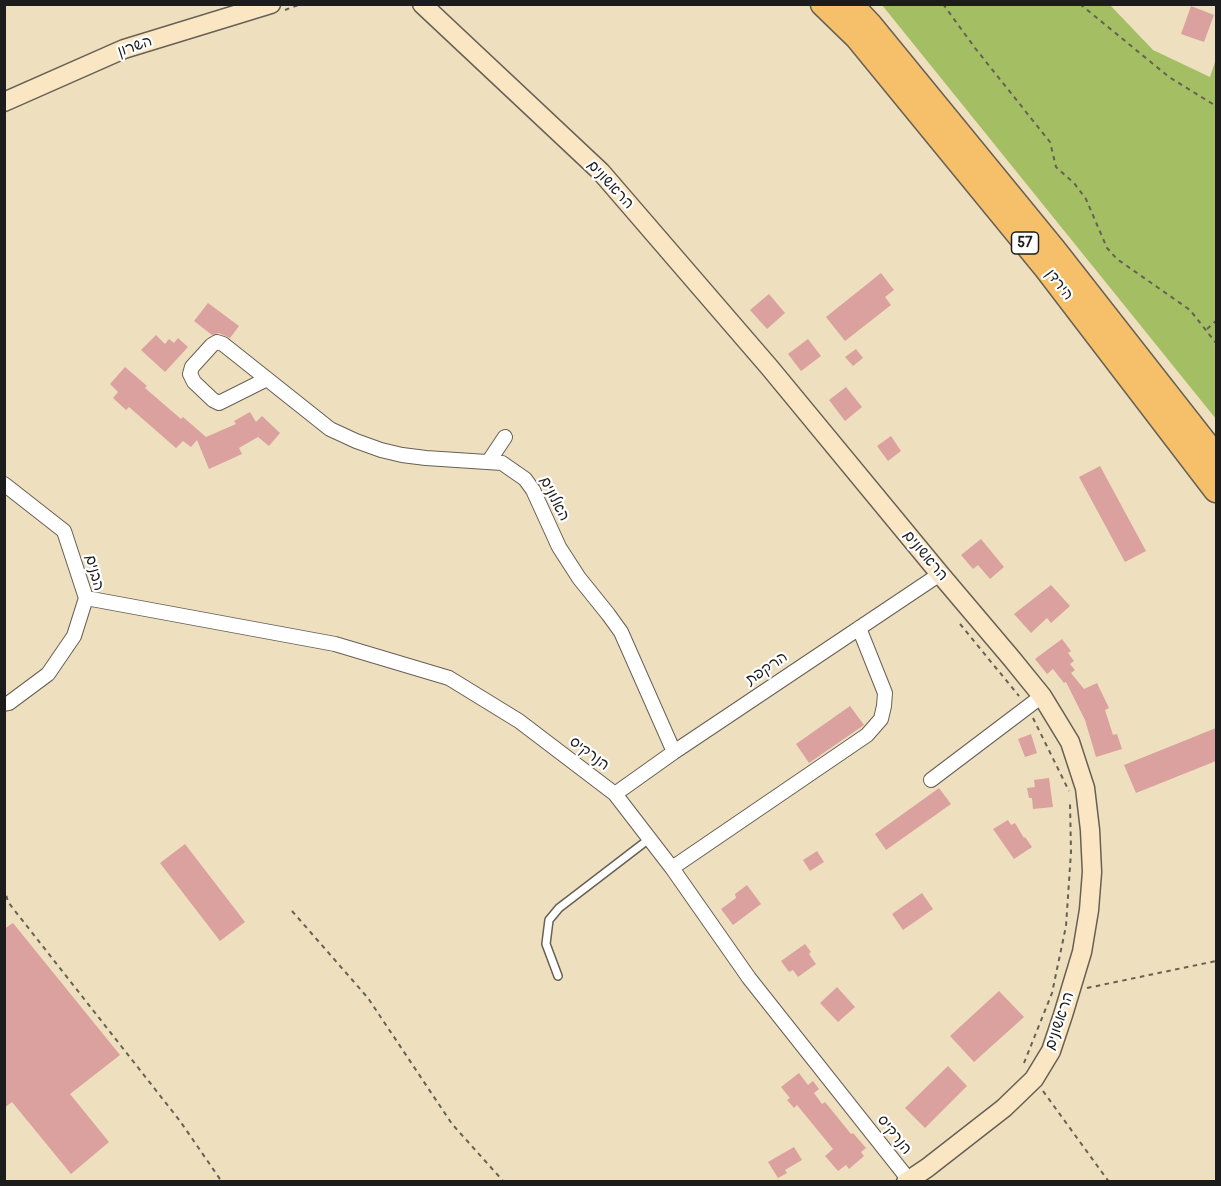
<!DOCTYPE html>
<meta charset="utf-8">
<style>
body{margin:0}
#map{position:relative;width:1221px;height:1186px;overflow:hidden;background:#eedfbe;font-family:Pangolin,sans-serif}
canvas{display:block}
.frame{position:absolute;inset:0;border:6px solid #1c1c1c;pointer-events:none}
</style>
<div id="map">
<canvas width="1221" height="1186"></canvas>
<div class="frame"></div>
</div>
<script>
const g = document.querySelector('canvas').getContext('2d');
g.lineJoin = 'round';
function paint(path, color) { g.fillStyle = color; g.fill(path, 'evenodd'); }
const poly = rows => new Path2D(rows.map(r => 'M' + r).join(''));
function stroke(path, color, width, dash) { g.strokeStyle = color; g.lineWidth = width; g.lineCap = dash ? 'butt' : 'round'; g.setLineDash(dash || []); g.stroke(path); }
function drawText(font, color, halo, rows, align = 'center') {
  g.font = font + ' Pangolin,"Playpen Sans Hebrew",sans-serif'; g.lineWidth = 4.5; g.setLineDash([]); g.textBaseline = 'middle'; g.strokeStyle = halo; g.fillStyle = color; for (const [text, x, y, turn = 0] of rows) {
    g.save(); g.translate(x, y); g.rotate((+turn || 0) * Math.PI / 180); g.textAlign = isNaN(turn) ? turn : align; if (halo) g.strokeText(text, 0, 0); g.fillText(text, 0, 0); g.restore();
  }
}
const green = poly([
 [882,5,1110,5,1153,50,1210,77,1216,59,1216,419]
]);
const building = poly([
 [1191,6,1214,15,1204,42,1181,34],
 [881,273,894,290,885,297,891,305,845,341,826,317],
 [769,294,785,313,767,329,750,310],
 [208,303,239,326,230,338,219,333,212,335,194,321],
 [156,335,165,344,169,339,174,343,178,338,188,347,165,372,141,350],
 [808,339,821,356,801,371,788,354],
 [856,349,863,358,853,366,845,357],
 [125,367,147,386,145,388,181,419,183,417,206,437,236,424,234,421,250,412,256,422,262,416,280,433,269,446,258,437,239,448,242,454,209,469,197,440,191,447,183,441,176,448,129,407,126,410,113,398,118,392,110,384],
 [846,387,862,407,845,421,829,400],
 [891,436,901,451,888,461,877,446],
 [1100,466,1146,551,1125,562,1079,477],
 [981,539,1004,567,990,579,978,565,973,569,961,555],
 [1051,585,1070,606,1051,623,1047,618,1031,633,1014,614],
 [1062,639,1071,651,1068,653,1074,661,1070,664,1075,670,1071,673,1084,689,1097,683,1109,708,1105,710,1113,735,1117,734,1122,749,1096,757,1085,720,1066,682,1064,683,1053,669,1047,674,1035,659],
 [850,706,864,725,809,763,796,744],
 [1216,728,1216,761,1136,793,1124,765],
 [1031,734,1037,753,1025,757,1018,739],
 [1049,778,1053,807,1033,809,1032,798,1029,798,1027,788,1035,787,1034,780],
 [939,788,951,804,886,850,875,834],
 [1008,820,1011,825,1015,823,1024,838,1025,837,1032,847,1014,859,993,829],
 [185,844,245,922,220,941,160,863],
 [817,851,824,862,810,871,803,860],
 [747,885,761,904,733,925,721,909,736,898,735,894],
 [922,893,933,909,903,930,892,914],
 [13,923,120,1055,70,1094,109,1142,71,1174,12,1102,4,1108,4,929],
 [805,944,811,952,809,954,816,964,798,977,793,970,789,972,781,961],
 [837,987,855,1007,838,1022,820,1003],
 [999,991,1024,1017,974,1062,950,1036],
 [948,1066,967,1086,925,1128,905,1108],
 [799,1073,808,1085,813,1081,819,1089,814,1093,822,1104,825,1102,851,1134,853,1133,866,1148,861,1152,864,1156,849,1169,846,1165,838,1171,825,1156,833,1149,797,1105,794,1108,787,1100,790,1098,781,1087],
 [794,1147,802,1160,785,1170,787,1173,778,1178,768,1162]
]);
const path = poly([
 [943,4,975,48,1050,142,1056,167,1074,183,1086,199,1107,248,1117,259,1190,310,1216,343],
 [1080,4,1169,77,1216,106],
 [285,10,301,4],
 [1207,329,1216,321],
 [960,624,1019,696],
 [1033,718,1069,791],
 [4,887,8,902,180,1121,222,1182],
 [292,911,368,998,452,1124,504,1182],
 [1087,988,1216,961],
 [1024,1063,1052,993,1066,926,1071,852,1070,803],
 [1043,1091,1109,1182]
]);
const lane = poly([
 [558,976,546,944,549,920,559,908,649,839]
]);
const street = poly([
 [267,379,219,403,213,400,194,382,190,374,192,367,212,345,217,342,223,344,330,429,356,441,381,450,402,455,426,458,502,463,525,479,533,490,559,547,579,578,608,614,621,632,674,752],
 [489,461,505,437],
 [4,484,64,531,86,598,74,636,48,674,9,703,4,704],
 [86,598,335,644,449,678,519,721,615,794,672,868,749,978,909,1180],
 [931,780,1042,696],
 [615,794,674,752,940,574],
 [672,868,867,735,881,719,884,706,885,693,859,628]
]);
const secondary = poly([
 [422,4,601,172,770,368,940,574,1012,659,1042,696,1070,742,1085,788,1090,830,1092,872,1089,910,1082,952,1063,1015,1051,1051,1034,1079,1004,1108,927,1168,906,1182],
 [4,102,124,49,271,4]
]);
const highway = poly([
 [823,4,857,37,1047,269,1216,490],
 [850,4,870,25,1054,250,1216,457]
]);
const shields = [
 [1025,243,27]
];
const shieldNames = [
 ["57",1025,243]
];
const streetNames = [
 ["השרון",135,47,-19],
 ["הראשונים",610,185,47],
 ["הירדן",1059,285,52],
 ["האלונים",554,499,63],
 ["הראשונים",925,556,50],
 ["הבנים",94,573,75],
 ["הרקפת",767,669,-34],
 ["הנרקיס",589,754,37],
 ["הראשונים",1060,1021,-71],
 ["הנרקיס",894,1135,52]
];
paint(green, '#a4be64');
paint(building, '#daa19f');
stroke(lane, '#666055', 10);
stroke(street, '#666055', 16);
stroke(secondary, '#666055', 21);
stroke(highway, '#666055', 27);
stroke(path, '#666055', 2, [4.5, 4.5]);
stroke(lane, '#fff', 7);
stroke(street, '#fff', 14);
stroke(secondary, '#fbe6c4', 18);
stroke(highway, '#f6c06b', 24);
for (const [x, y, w] of shields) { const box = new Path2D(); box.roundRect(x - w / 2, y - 11, w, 22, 4.5); g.fillStyle = '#fff'; g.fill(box); stroke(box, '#1c1c1c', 1.5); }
drawText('bold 14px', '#1c1c1c', null, shieldNames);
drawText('15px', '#1c1c1c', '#fff', streetNames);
</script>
